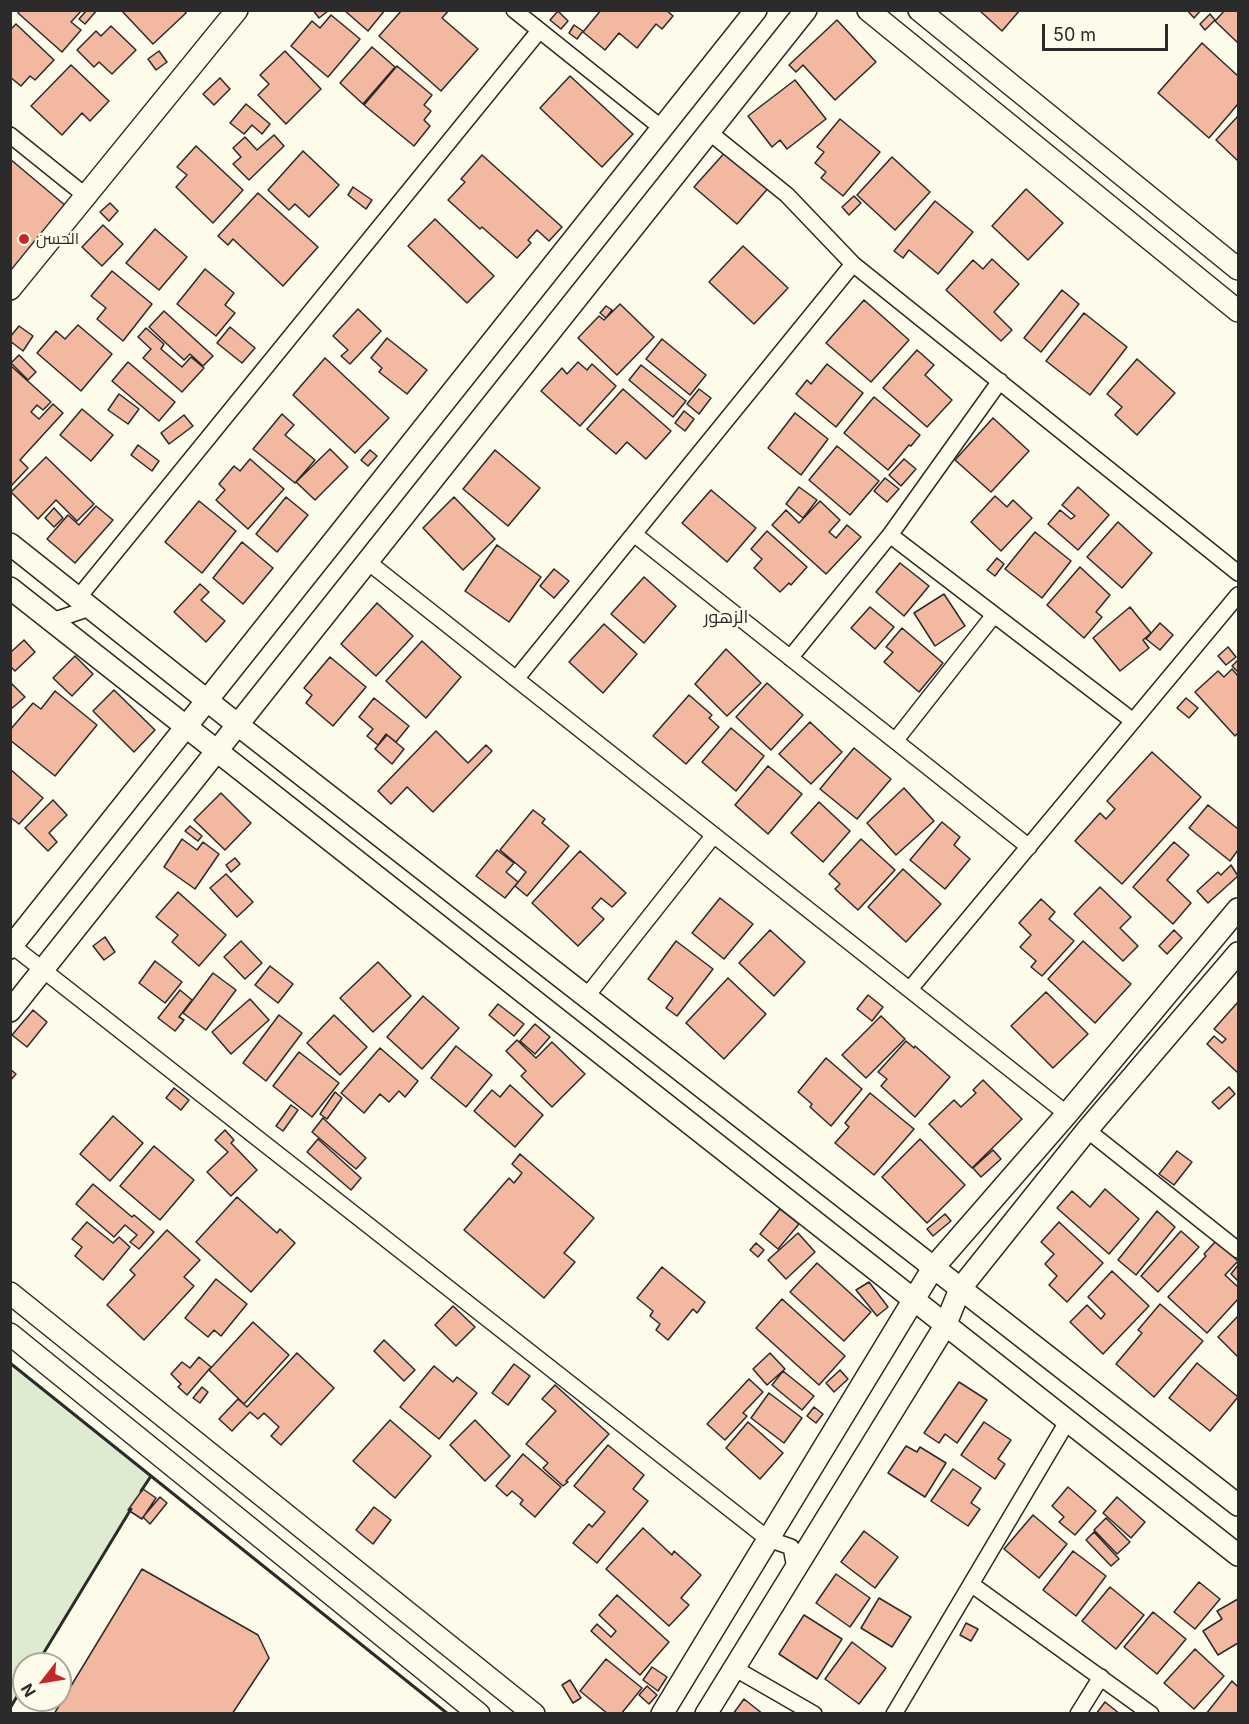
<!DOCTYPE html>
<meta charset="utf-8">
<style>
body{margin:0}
#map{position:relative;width:1249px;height:1724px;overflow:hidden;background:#fdfbea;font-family:Inter,sans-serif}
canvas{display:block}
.frame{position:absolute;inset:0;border:12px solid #2b2b2b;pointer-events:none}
.north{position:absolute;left:12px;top:1652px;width:60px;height:60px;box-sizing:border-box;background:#fdfbea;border:2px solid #a9a89e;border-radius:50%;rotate:239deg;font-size:16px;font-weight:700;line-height:24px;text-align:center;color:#2b2b2b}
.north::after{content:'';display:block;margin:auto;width:21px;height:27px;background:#c62828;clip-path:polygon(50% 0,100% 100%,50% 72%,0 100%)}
.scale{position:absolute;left:1042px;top:24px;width:126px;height:27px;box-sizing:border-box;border:3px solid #2b2b2b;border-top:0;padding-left:8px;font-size:18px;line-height:21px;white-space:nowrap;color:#2b2b2b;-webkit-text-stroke:4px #fdfbea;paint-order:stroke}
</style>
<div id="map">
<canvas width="1249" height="1724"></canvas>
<div class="frame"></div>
<div class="north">N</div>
<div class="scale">50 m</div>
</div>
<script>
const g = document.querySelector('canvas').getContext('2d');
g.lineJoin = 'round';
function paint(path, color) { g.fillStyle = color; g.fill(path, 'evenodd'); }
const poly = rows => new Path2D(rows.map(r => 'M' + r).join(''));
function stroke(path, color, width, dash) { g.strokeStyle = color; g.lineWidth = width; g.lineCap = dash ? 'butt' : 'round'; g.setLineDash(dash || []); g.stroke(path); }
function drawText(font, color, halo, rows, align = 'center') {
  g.font = font + ' Inter,Cairo,sans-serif'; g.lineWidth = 4.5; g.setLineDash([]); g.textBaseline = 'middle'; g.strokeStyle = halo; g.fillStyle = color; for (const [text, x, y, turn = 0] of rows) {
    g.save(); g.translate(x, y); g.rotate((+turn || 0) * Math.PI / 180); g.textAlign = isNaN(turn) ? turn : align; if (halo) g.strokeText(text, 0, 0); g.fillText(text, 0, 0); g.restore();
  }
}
const green = poly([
 [11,1363,151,1476,37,1664,24,1664,24,1685,11,1708,11,1363]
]);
const building = poly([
 [20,10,82,10,71,22,81,30,62,52,18,13,20,10],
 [87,10,97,10,85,24,79,19,87,10],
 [121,10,184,10,186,13,153,44,121,10],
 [313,10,328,10,328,11,319,18,313,10],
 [344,10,385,10,368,31,344,10],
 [402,10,449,10,442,18,478,49,441,91,379,36,402,10],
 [601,10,666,10,673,16,662,29,656,24,637,48,619,33,605,50,583,32,601,10],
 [979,10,1020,10,1002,31,979,10],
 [1187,10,1201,10,1194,18,1187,10],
 [1225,10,1238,10,1238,43,1215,21,1225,10],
 [558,11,568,21,561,29,550,20,558,11],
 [1210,14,1215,20,1205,30,1200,24,1210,14],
 [331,15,360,39,328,77,291,46,312,21,320,28,331,15],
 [837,20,876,62,835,100,803,65,796,72,789,65,837,20],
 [16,24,54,60,35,80,30,76,21,86,10,77,10,30,16,24],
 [574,25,583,31,577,39,569,33,574,25],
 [111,26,136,50,112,74,99,62,94,67,77,50,96,31,101,36,111,26],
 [1202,43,1238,76,1238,104,1209,138,1158,93,1202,43],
 [372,47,395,67,363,104,340,83,372,47],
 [159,51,167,62,156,70,148,59,159,51],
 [285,51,321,89,286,124,258,95,269,84,260,75,285,51],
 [71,65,109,101,90,121,82,113,62,135,31,106,71,65],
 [397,66,432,95,424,105,431,111,424,120,430,126,414,146,364,105,397,66],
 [570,76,633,134,602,167,540,108,570,76],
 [220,78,230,89,214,105,203,94,220,78],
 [795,80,826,119,787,149,780,140,772,147,748,116,795,80],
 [246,104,270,124,262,134,252,125,244,134,230,123,246,104],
 [1238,116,1238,161,1216,140,1238,116],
 [840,119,880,152,843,196,821,178,826,172,815,163,824,152,817,147,840,119],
 [274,135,284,146,249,180,233,164,241,157,233,148,245,137,257,150,274,135],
 [196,146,243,190,213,223,176,187,187,175,177,167,196,146],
 [728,149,770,186,737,224,694,187,728,149],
 [303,151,339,185,309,217,295,204,289,210,268,190,303,151],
 [482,155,562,227,549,241,537,230,528,240,531,243,517,258,482,227,480,229,448,200,465,182,461,179,482,155],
 [892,157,930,192,895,230,857,195,892,157],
 [10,159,66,206,10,272,10,159],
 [353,187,372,200,366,209,348,195,353,187],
 [1026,189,1063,223,1028,260,992,226,1026,189],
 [258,193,318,247,283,286,233,239,228,245,218,236,258,193],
 [854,196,861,203,849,215,842,207,854,196],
 [935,201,973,232,938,274,909,250,903,258,894,251,935,201],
 [110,203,118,211,109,221,100,212,110,203],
 [435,219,494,276,467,303,408,246,435,219],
 [103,225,123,244,102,266,82,247,103,225],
 [155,229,187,257,159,290,126,263,155,229],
 [743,246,788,288,754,324,709,282,743,246],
 [992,259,1019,284,994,312,1012,330,1001,341,946,290,973,260,983,269,992,259],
 [205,269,234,293,225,305,235,313,216,336,177,304,205,269],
 [112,271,152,304,123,341,97,319,106,308,91,296,112,271],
 [1062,290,1079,304,1041,352,1024,338,1062,290],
 [864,300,909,340,871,382,826,343,864,300],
 [620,304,654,337,617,375,578,338,599,316,604,320,620,304],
 [606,306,612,310,606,318,600,313,606,306],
 [358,309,381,331,350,364,341,356,348,350,333,336,358,309],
 [164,311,213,356,203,366,190,354,184,360,149,327,164,311],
 [1084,313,1127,347,1090,395,1046,361,1084,313],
 [78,325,112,354,81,391,37,353,56,331,65,339,78,325],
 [19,326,33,336,23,351,10,341,10,337,19,326],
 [230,327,255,348,242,363,217,343,230,327],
 [146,328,164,344,161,349,182,367,191,357,204,368,182,392,143,358,151,349,138,337,146,328],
 [387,338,427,370,407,394,379,372,382,368,371,358,387,338],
 [662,339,706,375,690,395,646,359,662,339],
 [917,350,934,365,925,375,952,400,927,427,883,388,917,350],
 [19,355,36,372,28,380,11,363,19,355],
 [325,358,389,418,355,453,293,395,325,358],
 [1137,359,1175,393,1137,435,1115,415,1122,407,1107,394,1137,359],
 [128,362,175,402,159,421,112,381,128,362],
 [578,362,587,370,592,364,616,386,580,426,541,391,562,368,567,374,578,362],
 [827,364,863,393,836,427,796,394,807,380,811,384,827,364],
 [10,365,51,402,43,410,37,405,31,412,39,419,53,404,63,413,20,460,28,468,10,487,10,365],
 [641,365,686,401,673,417,629,380,641,365],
 [623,389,671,431,646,459,627,442,616,454,587,429,623,389],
 [699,389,711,398,699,414,687,404,699,389],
 [119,394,139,409,128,424,108,410,119,394],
 [874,397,920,435,911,446,909,445,888,470,844,433,874,397],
 [82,409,113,435,91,461,60,435,82,409],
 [684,411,694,419,685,431,675,423,684,411],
 [795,413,828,439,801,475,768,448,795,413],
 [282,414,294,425,285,435,315,460,295,483,253,449,282,414],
 [184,415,193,426,169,444,161,433,184,415],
 [993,418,1029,451,991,492,955,460,993,418],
 [138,445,159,461,152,471,131,455,138,445],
 [837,446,879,481,850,515,809,480,837,446],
 [330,449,348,467,315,500,296,482,330,449],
 [370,450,377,456,368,466,361,460,370,450],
 [495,450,540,488,508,526,463,489,495,450],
 [46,457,94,504,77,521,56,500,38,519,11,492,46,457],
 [250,459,284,489,248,529,216,500,225,490,219,484,234,466,240,471,250,459],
 [904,459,916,469,901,486,889,475,904,459],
 [885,478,899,489,887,502,874,491,885,478],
 [799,487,817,500,803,518,786,504,799,487],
 [1078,487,1109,515,1078,550,1048,524,1060,510,1071,519,1075,516,1062,505,1078,487],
 [711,490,756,528,727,562,682,523,711,490],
 [995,496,1007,507,1013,500,1032,518,1001,551,971,522,995,496],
 [286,497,308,515,277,552,256,534,286,497],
 [454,497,495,539,463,570,423,528,454,497],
 [199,501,236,531,202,573,165,542,199,501],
 [820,501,840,520,829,532,836,538,847,525,861,537,826,574,772,525,786,510,799,523,820,501],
 [96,506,113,520,75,563,47,539,68,515,79,525,96,506],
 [54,508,63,518,54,527,45,518,54,508],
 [1118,522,1152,553,1122,588,1087,557,1118,522],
 [767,531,807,567,791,585,789,583,780,592,754,568,762,559,751,549,767,531],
 [1035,532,1071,561,1042,598,1005,569,1035,532],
 [242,542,273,568,243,604,213,578,242,542],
 [497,545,541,577,509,622,465,591,497,545],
 [997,558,1004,564,995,576,987,570,997,558],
 [900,563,929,586,904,616,876,592,900,563],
 [1080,567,1110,595,1096,612,1102,617,1084,638,1047,605,1080,567],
 [554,569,569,581,554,598,540,586,554,569],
 [644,577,676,606,644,643,611,614,644,577],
 [200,584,209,592,201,600,225,621,206,642,174,612,200,584],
 [944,594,965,626,935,646,914,613,944,594],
 [377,603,413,636,376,676,341,644,377,603],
 [870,607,894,627,875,649,851,628,870,607],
 [1130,607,1151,633,1143,640,1149,648,1120,671,1093,638,1130,607],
 [1160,623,1173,635,1160,650,1146,639,1160,623],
 [604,624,637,654,603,693,569,662,604,624],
 [902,628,943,663,919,692,884,662,893,652,886,647,902,628],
 [24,640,35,652,15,671,10,666,10,653,24,640],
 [422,641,461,677,426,718,386,681,422,641],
 [1228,647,1236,657,1226,665,1218,656,1228,647],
 [726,649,761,683,727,716,695,684,726,649],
 [75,656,93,674,72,696,53,678,75,656],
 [330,657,366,687,333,726,306,703,312,695,304,688,330,657],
 [1238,660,1238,672,1232,666,1238,660],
 [1232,669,1238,676,1238,733,1235,736,1195,692,1218,671,1224,677,1232,669],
 [10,682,25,697,10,710,10,682],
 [767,683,803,715,771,750,736,717,767,683],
 [114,690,155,730,134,752,93,711,114,690],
 [55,691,97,725,55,776,10,740,10,730,33,703,41,709,55,691],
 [689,695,712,715,709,718,719,727,686,764,653,736,689,695],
 [374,698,409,726,396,742,386,734,378,745,367,736,373,729,359,717,374,698],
 [1186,698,1198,708,1189,718,1177,708,1186,698],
 [810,722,842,752,811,784,779,754,810,722],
 [731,728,764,756,736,791,702,762,731,728],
 [436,731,468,763,486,745,492,751,433,812,407,787,391,804,378,791,436,731],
 [387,735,404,749,392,764,375,749,387,735],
 [854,748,891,779,857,819,820,789,854,748],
 [1152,752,1201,797,1122,884,1075,841,1100,813,1106,819,1115,809,1107,801,1152,752],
 [768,766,802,794,768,834,735,805,768,766],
 [10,769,43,798,19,824,10,817,10,769],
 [904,788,934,821,896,855,867,823,904,788],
 [221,793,251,823,225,850,194,820,221,793],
 [53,800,67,815,49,833,57,842,48,851,25,828,53,800],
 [819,802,850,831,823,862,791,833,819,802],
 [1208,805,1238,829,1238,850,1230,861,1189,828,1208,805],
 [533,810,545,819,542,823,569,846,527,896,515,886,526,872,500,850,533,810],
 [942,822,960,837,954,845,970,859,945,889,910,860,942,822],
 [190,826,202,836,198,841,185,831,190,826],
 [182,839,197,850,203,842,219,854,195,889,164,867,182,839],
 [861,839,895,870,858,910,835,889,840,884,829,874,861,839],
 [1174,842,1189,855,1167,880,1191,903,1173,924,1133,887,1174,842],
 [497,850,514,863,506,872,518,882,505,898,476,876,497,850],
 [580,851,626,893,612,907,601,898,592,908,604,919,578,946,532,903,580,851],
 [235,858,240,864,231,872,226,865,235,858],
 [1231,865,1238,876,1208,903,1197,891,1218,872,1221,875,1231,865],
 [903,869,941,904,906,942,868,907,903,869],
 [226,874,253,902,237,917,210,888,226,874],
 [1100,887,1131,917,1120,928,1138,946,1123,961,1074,914,1100,887],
 [178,892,226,935,199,966,172,942,178,935,156,917,178,892],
 [720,898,753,924,724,959,692,933,720,898],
 [1041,899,1055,912,1049,919,1074,941,1042,976,1031,967,1036,961,1020,947,1031,935,1019,923,1041,899],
 [770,930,805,962,774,996,739,963,770,930],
 [1174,930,1182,938,1167,954,1159,946,1174,930],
 [105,937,115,952,104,960,93,946,105,937],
 [241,941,262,963,245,979,224,957,241,941],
 [676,941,713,969,677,1016,666,1008,673,998,648,979,676,941],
 [1083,941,1131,984,1095,1023,1048,979,1083,941],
 [155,961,182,982,165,1003,139,983,155,961],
 [378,962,411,996,373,1032,340,998,378,962],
 [270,966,293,984,278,1003,255,985,270,966],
 [213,973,236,990,206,1030,183,1013,213,973],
 [728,978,766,1014,724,1059,686,1023,728,978],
 [180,990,192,1000,179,1017,184,1020,175,1031,158,1018,180,990],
 [1046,992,1088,1034,1053,1068,1011,1026,1046,992],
 [868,995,883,1007,872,1021,857,1009,868,995],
 [423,996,459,1028,422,1069,387,1037,423,996],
 [250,999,269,1020,231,1054,212,1032,250,999],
 [1238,1002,1238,1073,1207,1044,1214,1036,1222,1043,1226,1039,1214,1029,1238,1002],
 [498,1004,524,1024,514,1036,489,1015,498,1004],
 [33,1010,47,1022,27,1047,12,1035,33,1010],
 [279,1015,302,1033,266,1081,243,1063,279,1015],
 [334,1015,367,1047,340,1075,307,1043,334,1015],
 [881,1016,905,1039,866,1078,842,1055,881,1016],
 [535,1024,550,1037,535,1054,520,1041,535,1024],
 [517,1040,536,1058,552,1042,585,1074,552,1107,521,1076,526,1071,506,1051,517,1040],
 [906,1041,914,1048,915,1046,950,1077,915,1117,881,1086,887,1079,878,1072,906,1041],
 [456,1046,492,1075,466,1107,431,1078,456,1046],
 [380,1048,418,1081,405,1097,399,1091,389,1102,380,1094,364,1113,341,1093,380,1048],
 [299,1052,339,1083,312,1117,273,1086,299,1052],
 [826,1058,862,1089,831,1126,810,1107,812,1104,798,1092,826,1058],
 [10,1069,16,1074,10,1081,10,1069],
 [983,1080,1022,1119,972,1168,929,1124,954,1100,961,1107,976,1093,973,1090,983,1080],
 [510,1085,543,1115,515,1147,474,1111,492,1090,500,1097,510,1085],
 [1229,1087,1235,1094,1219,1109,1212,1102,1229,1087],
 [174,1088,189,1100,181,1110,166,1098,174,1088],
 [335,1092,342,1098,327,1119,320,1114,335,1092],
 [870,1093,914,1129,874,1175,835,1143,849,1127,845,1123,870,1093],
 [291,1105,298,1110,283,1131,276,1126,291,1105],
 [113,1116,143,1143,110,1181,80,1154,113,1116],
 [323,1118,366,1158,356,1169,312,1132,323,1118],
 [225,1130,234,1140,231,1143,257,1170,231,1196,207,1172,228,1152,215,1140,225,1130],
 [318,1139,361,1178,351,1190,307,1152,318,1139],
 [920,1139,965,1185,927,1223,882,1177,920,1139],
 [154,1146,194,1180,160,1220,120,1186,154,1146],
 [993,1150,1001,1159,981,1177,973,1168,993,1150],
 [1177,1151,1192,1162,1174,1185,1159,1174,1177,1151],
 [520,1154,594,1218,564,1253,575,1262,544,1298,464,1230,509,1178,514,1183,522,1173,512,1164,520,1154],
 [93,1184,132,1217,134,1215,154,1232,139,1249,130,1242,137,1235,125,1225,114,1237,76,1204,93,1184],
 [1105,1189,1139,1219,1109,1254,1057,1208,1072,1191,1090,1207,1105,1189],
 [237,1197,277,1233,280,1229,295,1243,251,1292,196,1242,237,1197],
 [780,1209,799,1224,778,1249,760,1234,780,1209],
 [1157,1211,1175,1227,1136,1275,1118,1260,1157,1211],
 [945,1214,951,1221,933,1236,927,1229,945,1214],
 [87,1222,113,1243,119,1237,130,1247,103,1280,75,1256,82,1247,72,1239,87,1222],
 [1059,1222,1103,1263,1067,1302,1049,1285,1057,1276,1045,1264,1054,1254,1041,1242,1059,1222],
 [167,1230,200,1260,184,1277,194,1286,144,1340,107,1305,135,1275,130,1270,167,1230],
 [1181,1231,1199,1247,1158,1292,1141,1276,1181,1231],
 [798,1233,815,1252,786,1279,768,1260,798,1233],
 [1216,1241,1238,1261,1225,1275,1238,1287,1238,1299,1207,1333,1168,1297,1206,1256,1204,1254,1216,1241],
 [756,1243,764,1250,758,1257,750,1250,756,1243],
 [817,1263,871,1312,844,1341,790,1292,817,1263],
 [1238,1265,1238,1281,1231,1274,1238,1265],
 [662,1267,705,1302,697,1313,693,1309,668,1340,656,1330,660,1324,650,1316,653,1311,637,1298,662,1267],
 [1112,1271,1149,1306,1103,1354,1070,1322,1087,1305,1101,1319,1105,1314,1088,1297,1112,1271],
 [216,1279,247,1304,221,1336,214,1330,208,1337,185,1318,216,1279],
 [869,1282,888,1307,877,1316,856,1290,869,1282],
 [782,1299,845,1356,819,1385,756,1328,782,1299],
 [1160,1304,1203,1341,1154,1397,1116,1364,1142,1333,1138,1330,1160,1304],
 [453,1306,475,1327,456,1346,435,1325,453,1306],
 [1238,1316,1238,1357,1218,1337,1238,1316],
 [253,1322,289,1355,244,1404,209,1370,253,1322],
 [384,1340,415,1370,404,1381,374,1351,384,1340],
 [297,1353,334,1388,281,1445,271,1436,279,1427,264,1413,258,1419,250,1412,232,1431,219,1419,238,1399,247,1407,297,1353],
 [770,1353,785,1369,767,1385,753,1369,770,1353],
 [199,1357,211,1367,187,1395,178,1387,181,1384,171,1374,182,1362,190,1368,199,1357],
 [1197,1363,1238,1397,1210,1431,1169,1398,1197,1363],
 [514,1364,530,1376,508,1405,492,1393,514,1364],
 [434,1366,453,1382,457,1377,477,1393,439,1439,400,1407,434,1366],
 [840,1370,848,1379,834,1392,826,1383,840,1370],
 [783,1371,814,1396,802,1410,772,1385,783,1371],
 [749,1379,763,1392,743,1413,747,1416,725,1440,707,1424,749,1379],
 [959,1382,987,1400,957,1443,945,1434,939,1443,924,1433,959,1382],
 [555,1385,609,1434,566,1481,568,1482,563,1486,543,1468,548,1463,526,1444,556,1411,542,1399,555,1385],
 [202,1387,208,1392,200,1403,193,1398,202,1387],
 [769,1393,802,1418,784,1443,751,1418,769,1393],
 [814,1407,823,1414,816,1423,807,1416,814,1407],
 [390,1420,431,1456,395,1498,353,1461,390,1420],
 [475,1420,510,1456,485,1481,450,1445,475,1420],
 [748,1422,783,1453,760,1479,726,1448,748,1422],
 [984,1422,1011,1440,998,1459,1005,1464,995,1479,961,1455,984,1422],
 [608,1445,644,1475,633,1489,648,1501,597,1563,573,1543,589,1524,592,1527,605,1512,574,1486,608,1445],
 [906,1446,917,1452,920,1447,946,1463,925,1497,888,1473,906,1446],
 [523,1454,561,1487,535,1517,520,1504,523,1500,512,1491,507,1496,496,1486,523,1454],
 [953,1469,981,1488,971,1503,980,1509,968,1526,931,1501,953,1469],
 [1068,1487,1096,1511,1075,1535,1059,1522,1064,1517,1052,1506,1068,1487],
 [143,1489,156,1498,142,1519,128,1510,143,1489],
 [160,1497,167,1503,150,1524,143,1517,160,1497],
 [1117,1497,1145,1522,1131,1538,1103,1513,1117,1497],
 [374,1507,391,1520,373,1544,356,1530,374,1507],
 [1033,1515,1067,1544,1039,1578,1004,1549,1033,1515],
 [1106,1518,1130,1542,1117,1554,1094,1530,1106,1518],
 [643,1528,672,1555,674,1551,701,1575,681,1598,689,1605,669,1626,606,1569,643,1528],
 [864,1531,898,1557,875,1588,841,1562,864,1531],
 [1094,1532,1119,1559,1111,1566,1086,1540,1094,1532],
 [1073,1551,1106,1576,1076,1616,1043,1590,1073,1551],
 [142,1569,258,1635,269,1658,232,1714,54,1714,142,1569],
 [836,1574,870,1598,850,1627,816,1603,836,1574],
 [1199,1582,1220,1599,1195,1629,1174,1612,1199,1582],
 [1110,1587,1144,1615,1116,1649,1082,1621,1110,1587],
 [617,1595,669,1642,640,1675,591,1631,597,1624,611,1637,616,1631,599,1615,617,1595],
 [879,1598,911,1617,892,1647,861,1628,879,1598],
 [1238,1599,1238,1643,1218,1655,1203,1631,1222,1619,1217,1611,1238,1599],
 [1153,1612,1186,1639,1157,1674,1124,1647,1153,1612],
 [804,1615,842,1639,817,1679,779,1654,804,1615],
 [966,1623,978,1629,971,1641,960,1635,966,1623],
 [852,1642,886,1668,859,1704,825,1679,852,1642],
 [1195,1649,1224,1676,1194,1709,1164,1683,1195,1649],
 [606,1659,642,1688,621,1714,608,1714,580,1691,606,1659],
 [652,1667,667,1677,658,1691,643,1680,652,1667],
 [570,1680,581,1698,573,1703,562,1685,570,1680],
 [1232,1681,1238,1687,1238,1714,1206,1714,1232,1681],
 [647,1686,657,1695,649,1704,639,1695,647,1686],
 [744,1699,763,1714,733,1714,744,1699],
 [1105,1702,1120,1714,1096,1714,1105,1702]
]);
const street = poly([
 [514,10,663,129],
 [709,132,787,195,853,264,1238,573],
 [10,135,86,196],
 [634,534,1029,847],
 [890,535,1133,721],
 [368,562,1067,1114],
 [78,598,539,31],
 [52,621,90,608],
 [790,658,890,535,1000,381],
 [516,679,853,264],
 [895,741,994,615],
 [10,944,768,1539,791,1547,795,1569],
 [910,989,1238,595],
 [586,997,714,835],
 [1087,1130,1238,1250],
 [971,1584,1151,1714],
 [734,1668,814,1714],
 [894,1714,1067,1422],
 [1078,1714,1101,1677]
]);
const secondary = poly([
 [868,10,1238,311],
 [919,10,1238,269],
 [10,289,237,10],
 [10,544,238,725,1238,1505],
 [10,588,1238,1555],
 [10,948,756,10],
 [10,1011,806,10],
 [10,1293,534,1714],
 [10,1334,479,1714],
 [662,1714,933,1268,1067,1114,1238,909],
 [706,1714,945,1326,960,1289,1087,1130,1238,953]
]);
const wall = poly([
 [10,1363,151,1476,141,1491],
 [151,1476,448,1714],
 [37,1664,131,1509],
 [10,1708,24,1685]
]);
const markers = [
 [24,239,6,"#c62828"]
];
const poiNames = [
 ["الحسن",36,239]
];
const neighbourhoodNames = [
 ["الزهور",726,618]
];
paint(green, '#deebd1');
stroke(green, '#74746e', 1.5);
paint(building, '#f2b8a0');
stroke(building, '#2b2b2b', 1.5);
stroke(street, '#2b2b2b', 18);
stroke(secondary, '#2b2b2b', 24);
stroke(street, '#fdfbea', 15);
stroke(secondary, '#fdfbea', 21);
stroke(wall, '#2b2b2b', 3);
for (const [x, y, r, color] of markers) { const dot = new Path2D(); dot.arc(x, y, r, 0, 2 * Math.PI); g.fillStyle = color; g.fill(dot); stroke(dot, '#fdfbea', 2); }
drawText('16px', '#2b2b2b', '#fdfbea', poiNames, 'left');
drawText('18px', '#2b2b2b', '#fdfbea', neighbourhoodNames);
</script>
